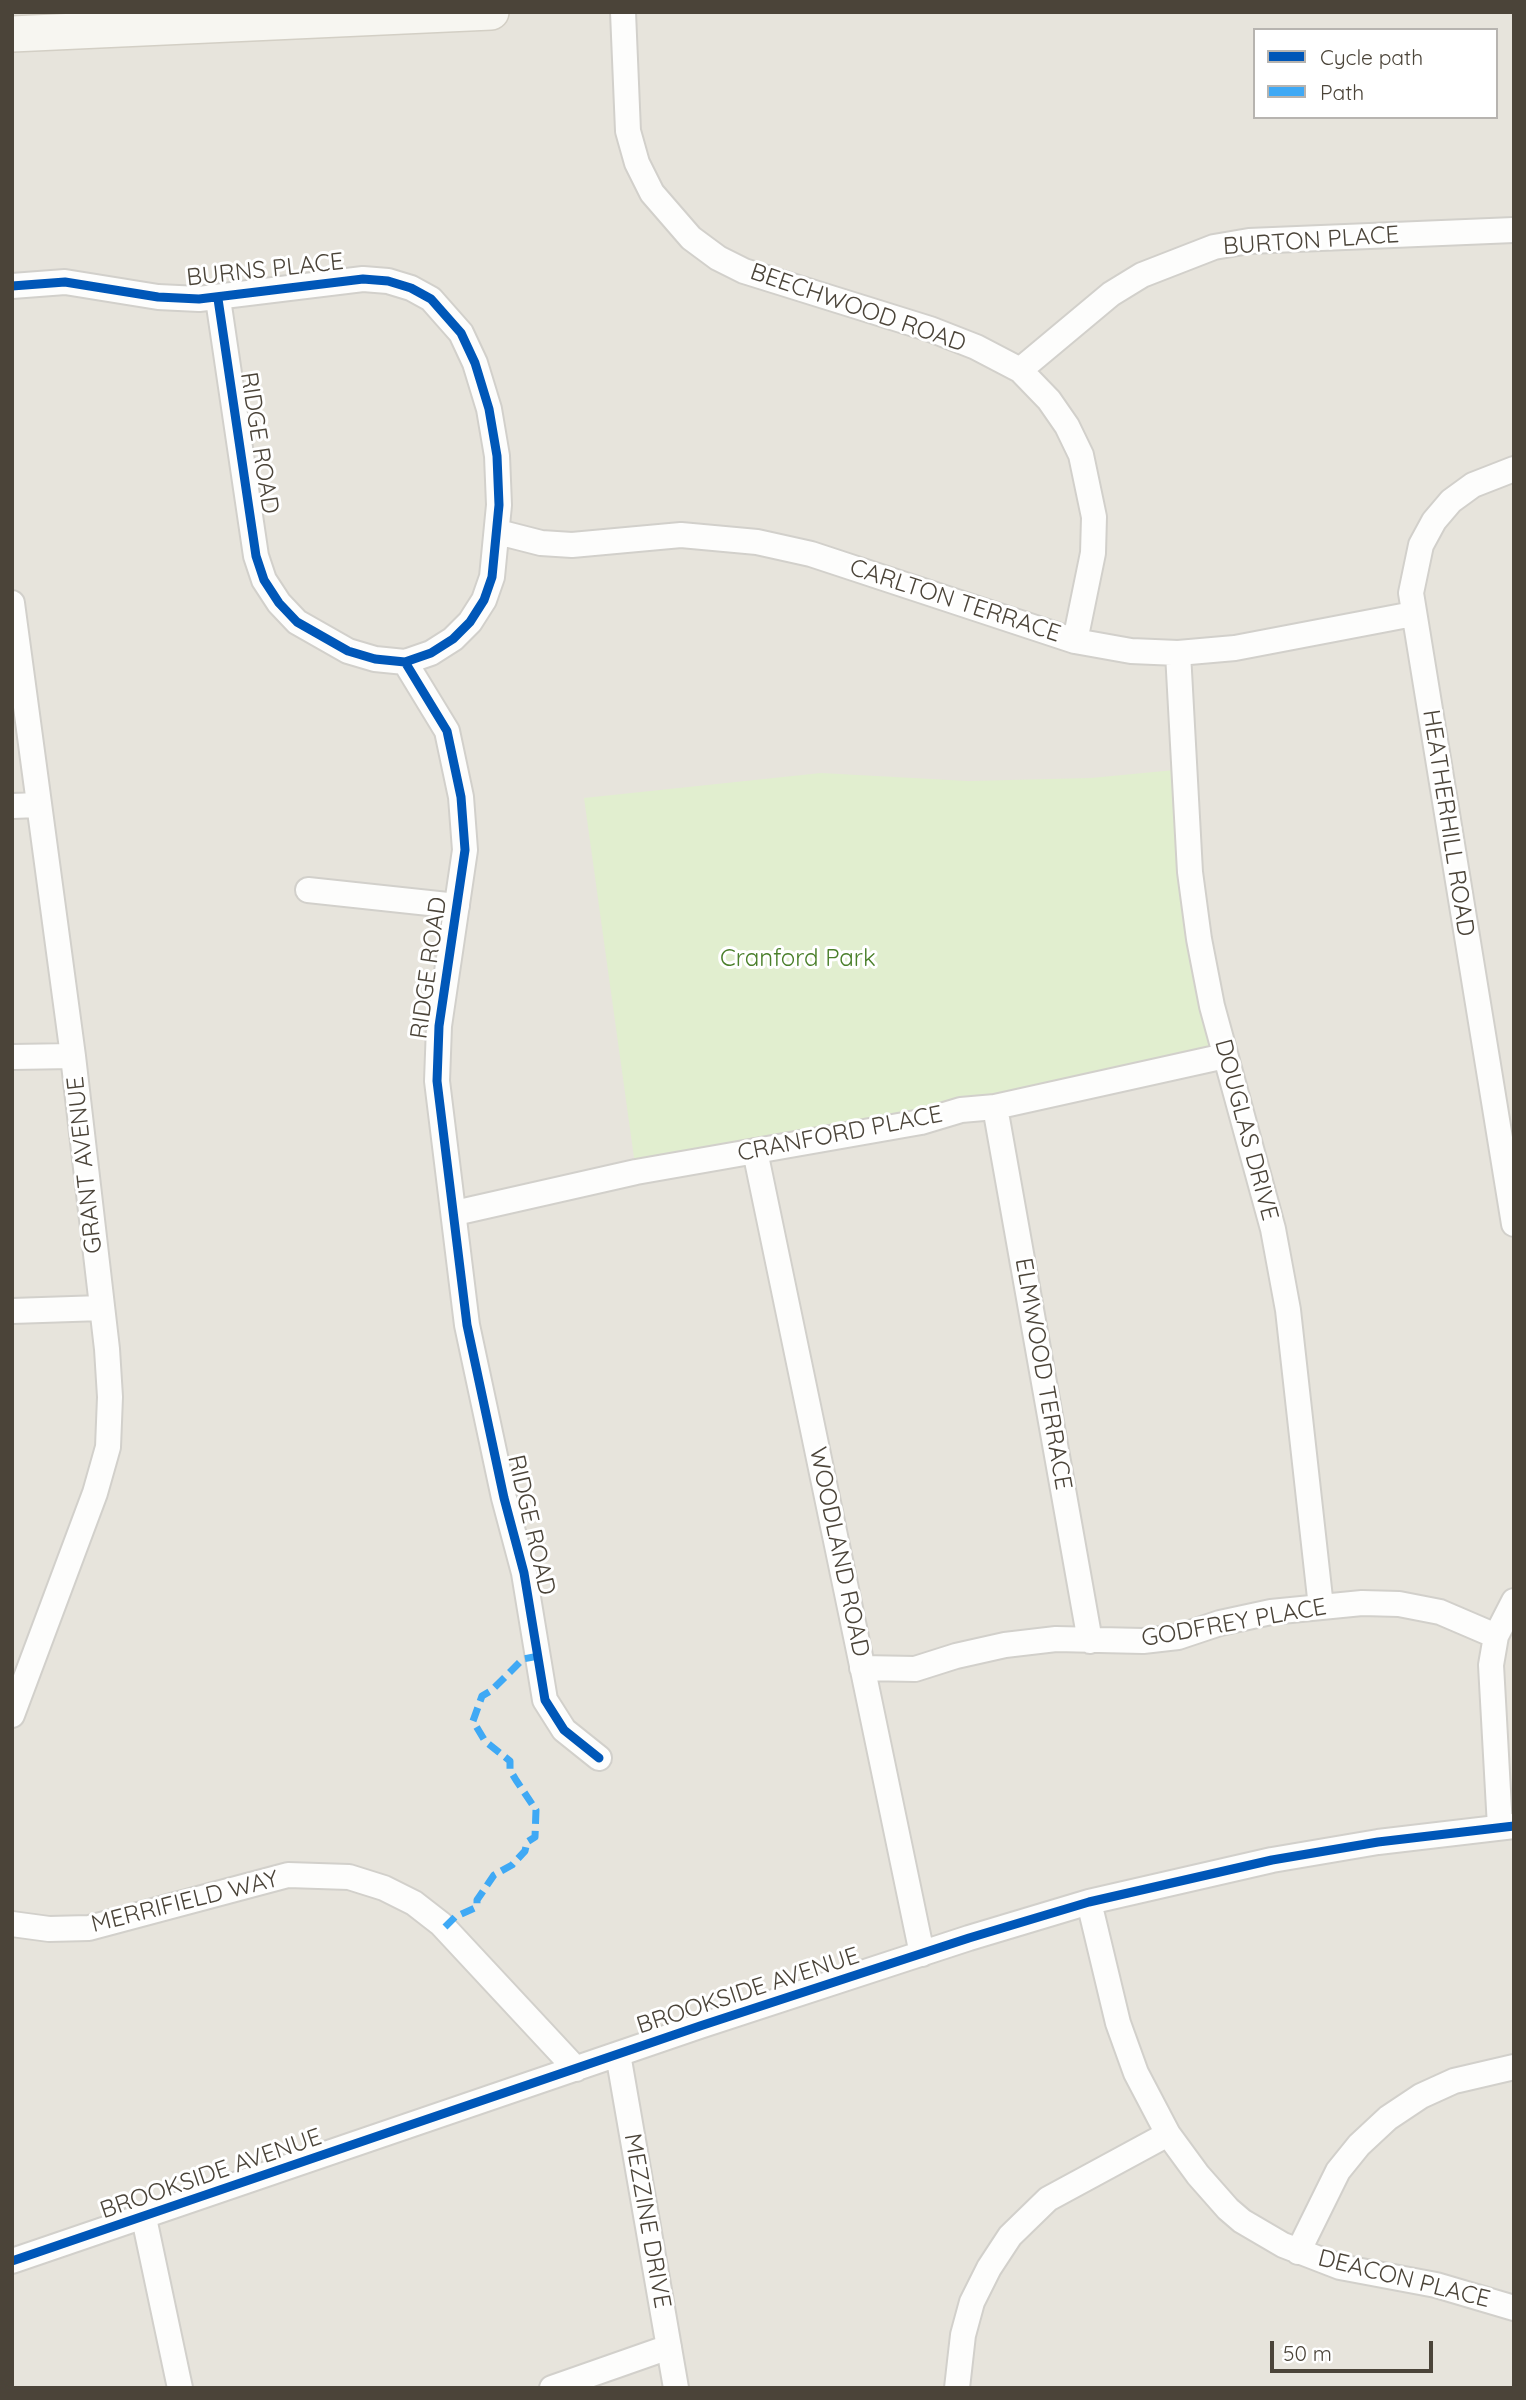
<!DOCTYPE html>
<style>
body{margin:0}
#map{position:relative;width:1526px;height:2400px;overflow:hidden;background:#f4f2ee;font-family:Quicksand,sans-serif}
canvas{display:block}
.frame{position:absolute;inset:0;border:14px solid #4b4439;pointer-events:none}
.legend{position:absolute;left:1253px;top:28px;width:245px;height:91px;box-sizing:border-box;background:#fff;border:2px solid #b7b4b0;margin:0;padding:9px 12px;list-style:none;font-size:21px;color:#4b4439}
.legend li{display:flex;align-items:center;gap:14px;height:35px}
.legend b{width:35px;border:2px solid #b7b4b0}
.scale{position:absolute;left:1270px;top:2341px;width:163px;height:32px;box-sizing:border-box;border:4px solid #4b4439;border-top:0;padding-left:9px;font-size:21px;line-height:24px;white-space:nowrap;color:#4b4439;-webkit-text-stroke:5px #fff;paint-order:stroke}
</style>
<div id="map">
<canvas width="1526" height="2400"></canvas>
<div class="frame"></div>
<ul class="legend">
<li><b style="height:9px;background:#0057b8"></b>Cycle path</li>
<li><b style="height:9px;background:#3fa9f5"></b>Path</li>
</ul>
<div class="scale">50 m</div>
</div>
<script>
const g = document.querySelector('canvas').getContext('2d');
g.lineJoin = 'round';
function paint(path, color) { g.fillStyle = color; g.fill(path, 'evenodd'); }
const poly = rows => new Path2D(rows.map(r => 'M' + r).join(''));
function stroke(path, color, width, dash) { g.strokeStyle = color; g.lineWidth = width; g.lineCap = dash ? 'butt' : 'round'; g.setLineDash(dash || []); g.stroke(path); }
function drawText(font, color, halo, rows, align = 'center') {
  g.font = font + ' Quicksand,sans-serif'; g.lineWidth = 6; g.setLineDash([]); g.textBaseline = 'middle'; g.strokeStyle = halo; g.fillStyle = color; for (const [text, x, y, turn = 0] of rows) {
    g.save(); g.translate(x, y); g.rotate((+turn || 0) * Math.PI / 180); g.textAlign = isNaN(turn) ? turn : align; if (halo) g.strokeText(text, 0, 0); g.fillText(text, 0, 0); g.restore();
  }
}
const residential = poly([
 [12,12,1514,12,1514,2388,12,2388],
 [1255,30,1496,30,1496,117,1255,117]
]);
const green = poly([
 [1185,769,1225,1056,636,1172,584,798,821,773,968,781,1091,778]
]);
const minor = poly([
 [623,12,628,131,637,163,652,193,691,238,718,258,744,271,930,329,976,347,1020,370,1049,400,1067,426,1081,455,1094,517,1093,553,1075,641],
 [12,286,65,282,158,297,199,299,363,279,388,281,411,288,431,299,461,333,475,363,489,409,497,456,499,505,492,577,484,600,470,622,453,639,431,653,405,662,375,659,348,651,297,622,279,603,264,580,256,556,218,299],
 [1020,370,1111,294,1142,275,1214,247,1249,241,1514,230],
 [1514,469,1473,485,1451,501,1434,521,1421,545,1411,593,1514,1224],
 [498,532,541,543,572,545,681,535,757,542,811,554,1075,641,1131,651,1178,653,1235,648,1413,614],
 [12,603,73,1056,107,1349,110,1397,108,1447,95,1493,12,1715],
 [1178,653,1190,872,1199,939,1212,1006,1273,1229,1288,1310,1321,1607],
 [405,662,447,731,461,797,465,850,439,1026,437,1081,467,1325,504,1498,524,1573,545,1700,564,1730,599,1758],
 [12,806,39,805],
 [308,890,457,906],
 [12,1057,73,1056],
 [995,1107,1090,1641],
 [755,1151,922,1954],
 [455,1213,636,1172,921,1122,961,1110,995,1107,1225,1056],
 [12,1311,102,1308],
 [862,1668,915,1669,956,1656,1005,1645,1056,1639,1143,1641,1178,1637,1220,1623,1271,1612,1362,1603,1399,1604,1440,1612,1496,1636],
 [1500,1827,1491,1665,1496,1636,1514,1601],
 [1089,1902,1118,2023,1136,2073,1168,2134,1198,2175,1228,2209,1242,2221,1283,2245,1340,2267,1436,2285,1514,2308],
 [12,1924,49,1929,89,1928,288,1875,349,1877,384,1888,414,1903,441,1924,576,2069],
 [618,2054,676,2388],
 [144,2218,180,2388],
 [1298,2252,1338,2171,1359,2145,1388,2118,1421,2096,1454,2081,1514,2067],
 [12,2261,700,2026,969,1938,1089,1902,1272,1860,1378,1842,1514,1826],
 [552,2388,669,2347],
 [957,2388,963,2335,972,2302,989,2268,1010,2236,1048,2199,1168,2134]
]);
const secondary = poly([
 [12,34,491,12]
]);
const quiet = poly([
 [445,1927,455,1917,477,1907,477,1900,494,1875,512,1865,525,1851,527,1842,535,1837,536,1810,516,1780,510,1770,510,1761,485,1741,473,1721,482,1696,492,1690,523,1659,539,1656]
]);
const cycleway = poly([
 [12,286,65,282,158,297,199,299,363,279,388,281,411,288,431,299,461,333,475,363,489,409,497,456,499,505,492,577,484,600,470,622,453,639,431,653,405,662,375,659,348,651,297,622,279,603,264,580,256,556,218,299],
 [405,662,447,731,461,797,465,850,439,1026,437,1081,467,1325,504,1498,524,1573,545,1700,564,1730,599,1758],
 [12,2261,700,2026,969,1938,1089,1902,1272,1860,1378,1842,1514,1826]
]);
const streetNames = [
 ["BURTON PLACE",1311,241,-4],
 ["BURNS PLACE",265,270,-6],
 ["BEECHWOOD ROAD",858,308,19],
 ["RIDGE ROAD",259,443,81],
 ["CARLTON TERRACE",955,601,18],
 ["HEATHERHILL ROAD",1448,823,81],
 ["RIDGE ROAD",429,968,-82],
 ["DOUGLAS DRIVE",1246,1130,75],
 ["CRANFORD PLACE",840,1134,-11],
 ["GRANT AVENUE",85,1165,-96],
 ["ELMWOOD TERRACE",1043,1374,80],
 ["RIDGE ROAD",531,1525,77],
 ["WOODLAND ROAD",839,1552,78],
 ["GODFREY PLACE",1234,1623,-10],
 ["MERRIFIELD WAY",185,1902,-14],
 ["BROOKSIDE AVENUE",748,1991,-18],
 ["BROOKSIDE AVENUE",211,2174,-19],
 ["MEZZINE DRIVE",647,2221,80],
 ["DEACON PLACE",1404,2279,14]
];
const parkNames = [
 ["Cranford Park",798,959]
];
paint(residential, '#e7e4dc');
paint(green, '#e1eecf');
stroke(minor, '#d2d0cb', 28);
stroke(secondary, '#d3cfc5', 38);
stroke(minor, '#fdfdfc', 24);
stroke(secondary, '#f7f6f1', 35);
stroke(quiet, '#3fa9f5', 7, [14, 7]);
stroke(cycleway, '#0057b8', 9);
drawText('24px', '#4b4439', '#fff', streetNames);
drawText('24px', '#4a7f2a', '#fff', parkNames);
</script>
